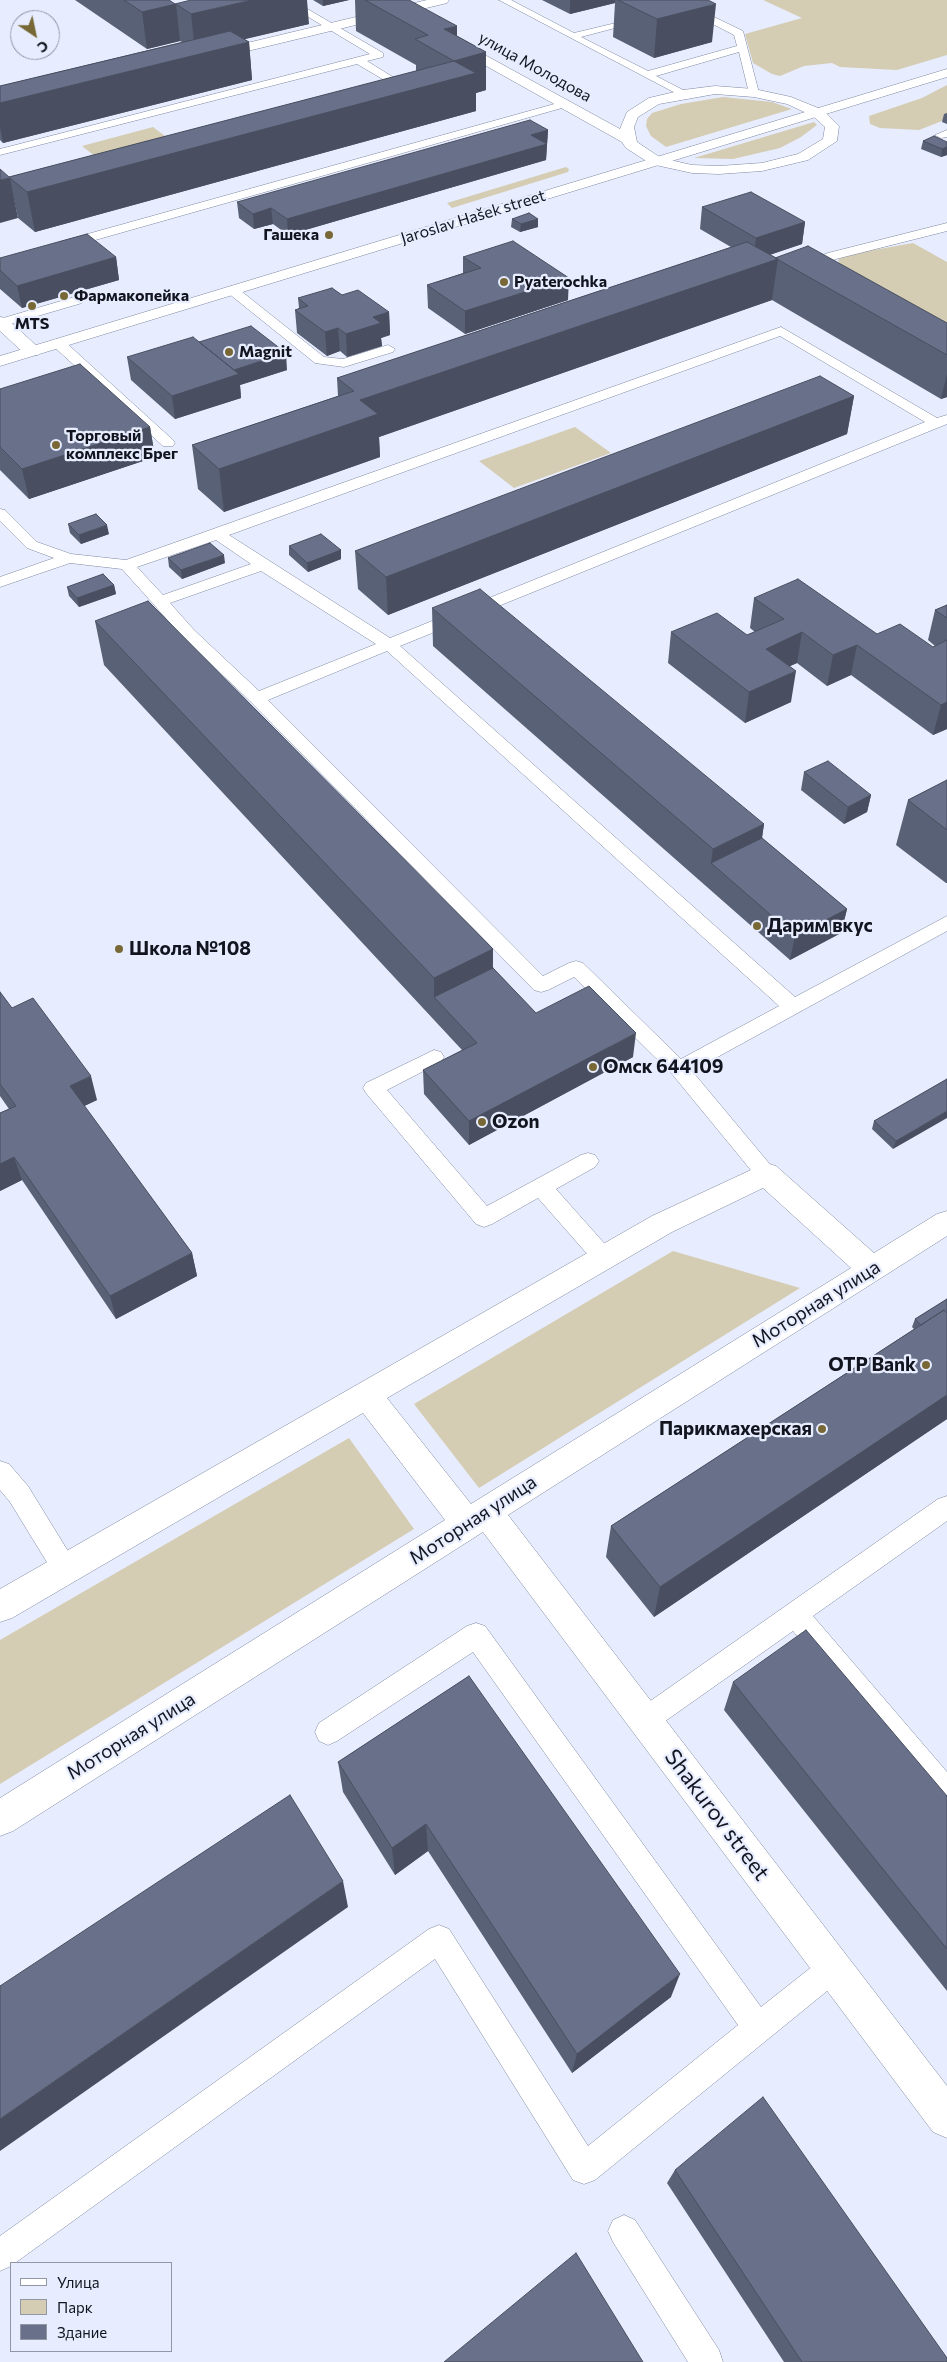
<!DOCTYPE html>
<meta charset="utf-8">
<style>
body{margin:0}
#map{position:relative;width:947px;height:2362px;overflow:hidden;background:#e7edfe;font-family:Commissioner,sans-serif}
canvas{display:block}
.legend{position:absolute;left:10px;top:2262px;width:162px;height:90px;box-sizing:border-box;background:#e7edfe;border:1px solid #9297a5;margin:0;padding:6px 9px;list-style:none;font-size:15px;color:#12151f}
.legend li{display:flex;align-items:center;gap:10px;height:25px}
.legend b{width:25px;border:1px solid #9297a5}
.north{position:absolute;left:10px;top:10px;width:50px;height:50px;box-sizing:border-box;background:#e7edfe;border:1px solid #9297a5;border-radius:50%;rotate:146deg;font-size:14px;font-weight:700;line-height:20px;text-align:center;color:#12151f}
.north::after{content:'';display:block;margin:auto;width:18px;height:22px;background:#776835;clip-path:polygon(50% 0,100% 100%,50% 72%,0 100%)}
</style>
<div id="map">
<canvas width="947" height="2362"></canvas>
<ul class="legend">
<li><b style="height:6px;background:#fff"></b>Улица</li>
<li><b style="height:14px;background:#d4ccb3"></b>Парк</li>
<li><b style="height:14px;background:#687189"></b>Здание</li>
</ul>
<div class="north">С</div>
</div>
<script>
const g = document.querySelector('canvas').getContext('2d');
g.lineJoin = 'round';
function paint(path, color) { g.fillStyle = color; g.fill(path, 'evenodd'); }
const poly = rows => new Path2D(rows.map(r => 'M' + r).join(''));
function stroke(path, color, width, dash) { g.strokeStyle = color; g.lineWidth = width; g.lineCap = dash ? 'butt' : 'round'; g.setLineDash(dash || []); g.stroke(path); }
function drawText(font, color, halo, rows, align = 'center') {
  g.font = font + ' Commissioner,sans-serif'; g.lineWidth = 4.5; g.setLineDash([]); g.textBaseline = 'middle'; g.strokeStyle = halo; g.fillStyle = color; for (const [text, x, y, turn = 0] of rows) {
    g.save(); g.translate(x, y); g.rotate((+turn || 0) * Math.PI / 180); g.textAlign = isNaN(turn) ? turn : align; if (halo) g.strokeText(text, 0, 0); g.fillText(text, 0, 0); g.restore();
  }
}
const green = poly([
 [763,0,947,0,947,55,897,70,840,67,832,63,804,66,780,76,772,74,753,63,745,34,802,18],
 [947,85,947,119,919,130,880,128,870,124,869,116,922,98],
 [723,97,772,102,792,109,666,147,651,136,646,126,647,119,652,113,681,104],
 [814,122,817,125,801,137,780,148,733,159,694,158],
 [153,127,173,142,101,161,82,146],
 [566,167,569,169,568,172,452,208,447,203],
 [913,243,947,262,947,336,846,279,838,260,846,255],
 [575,427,611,453,514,488,479,461],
 [673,1251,800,1288,479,1488,414,1404],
 [349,1438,414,1529,0,1784,0,1640]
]);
const lane = poly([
 [280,0,292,0,383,53,383,57,367,61,417,92,412,95,408,94,357,64,0,155,0,149,370,54,280,0],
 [499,0,511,0,574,33,645,16,645,20,581,37,648,71,737,46,734,35,666,0,679,0,743,31,759,93,754,96,749,93,739,52,656,76,687,92,688,94,683,97,499,0],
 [565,101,570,104,569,106,67,248,63,249,57,245,59,242,565,101],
 [947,130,947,137,941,138,935,135,947,130],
 [947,223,947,231,836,259,801,272,795,268,797,265,828,253,947,223],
 [232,286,236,287,324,357,343,359,388,345,395,349,393,352,344,367,315,363,228,293,226,290,232,286],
 [78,296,82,297,84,300,82,303,0,327,0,319,78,296],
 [781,327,937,418,947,415,947,424,400,646,795,997,947,916,947,931,692,1071,773,1168,777,1174,773,1180,766,1182,759,1180,672,1074,574,977,548,990,541,992,534,990,251,702,182,636,122,569,70,563,0,587,0,577,54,558,27,548,0,521,0,509,5,510,37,542,71,554,126,560,781,327],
 [780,336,925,422,390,638,229,535,780,336],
 [216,540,251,564,163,595,137,567,216,540],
 [261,571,376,644,259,691,194,630,170,603,261,571],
 [387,651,779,1006,681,1059,583,963,576,961,569,963,543,976,268,700,387,651],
 [58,339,63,340,173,440,175,443,173,446,163,446,53,346,51,343,53,340,58,339],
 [434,1050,441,1052,444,1057,441,1062,387,1090,487,1206,581,1155,588,1153,595,1155,599,1161,595,1167,556,1189,612,1252,615,1258,612,1264,604,1267,596,1264,538,1198,492,1224,484,1227,476,1224,366,1093,363,1088,366,1083,434,1050],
 [0,1461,9,1464,28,1486,74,1561,78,1569,74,1577,65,1581,56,1577,10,1502,0,1490,0,1461],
 [947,1496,947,1521,813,1616,947,1772,947,1807,937,1803,793,1631,654,1729,645,1733,636,1729,632,1720,636,1711,938,1499,947,1496],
 [476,1623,485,1626,761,2007,823,1958,833,1954,843,1958,847,1968,843,1978,595,2180,584,2184,573,2180,435,1959,15,2263,11,2263,11,2266,0,2271,0,2236,429,1929,439,1925,449,1929,588,2146,738,2025,473,1652,337,1741,328,1745,319,1741,315,1732,319,1723,467,1626,476,1623],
 [624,2215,635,2220,719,2350,723,2362,688,2362,613,2242,608,2231,613,2220,624,2215]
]);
const street = poly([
 [427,0,449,0,447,3,231,55,224,51,226,48,427,0],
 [452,37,620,129,627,112,649,98,683,90,715,86,754,89,791,97,823,110,839,126,837,141,808,160,762,171,719,174,692,173,651,164,626,148,622,142,447,44,445,41,452,37],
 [715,94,754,97,787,104,813,116,825,127,823,139,798,154,762,163,719,166,692,165,661,158,637,142,634,127,638,117,659,104,715,94],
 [0,317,6,318,38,347,41,351,38,355,26,355,0,331,0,317],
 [766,1163,776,1166,874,1253,937,1214,947,1211,947,1236,508,1515,947,2086,947,2138,933,2132,483,1532,13,1831,0,1836,0,1798,445,1520,363,1413,12,1618,0,1622,0,1589,652,1216,766,1163],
 [763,1188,851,1268,471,1504,387,1398,672,1232,763,1188]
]);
const secondary = poly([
 [947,69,947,77,0,366,0,356,947,69]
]);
const wall = poly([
 [75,0,169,0,175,4,309,24,244,39,249,42,252,80,3,143,0,140,0,86,182,42,180,41,147,49],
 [313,0,349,0,323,6],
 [355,0,409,0,457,36,486,52,486,90,476,93,476,111,35,232,18,218,9,177,416,71,416,65,356,31],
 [542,0,708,0,712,42,654,58,613,37,615,3,570,14],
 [947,113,947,124,942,122,944,114],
 [548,130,546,160,288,235,273,224,254,229,239,218,237,202],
 [923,141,947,142,947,155,941,157,921,149],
 [702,207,805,222,802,244,770,255,775,258,947,323,947,397,941,399,772,300,379,437,380,457,224,512,198,489,192,445,338,396,337,378,731,247,700,229],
 [512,219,538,219,538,227,520,232,511,227],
 [116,257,119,280,22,308,0,289,0,258],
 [463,257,568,300,465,334,428,308,427,285,463,273],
 [342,295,389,312,390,335,381,338,382,346,347,357,340,351,327,356,297,333,295,310,299,308,298,298],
 [199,342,287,370,240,385,241,398,175,419,131,380,127,357],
 [0,389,150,427,155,457,29,499,0,470],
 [854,396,847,434,388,615,358,589,355,551],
 [68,524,109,534,81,544,70,533],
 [289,546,341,550,341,559,308,572,289,555],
 [168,558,225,563,182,579,169,567],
 [114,585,116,594,79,607,69,596,67,587],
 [754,598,877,634,933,647,935,646,928,640,935,610,947,605,947,729,933,735,851,675,827,686,797,663,790,666,791,702,745,723,668,663,671,632,747,635,755,632,750,628],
 [432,608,764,824,762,838,847,909,841,933,790,960,433,646],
 [95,621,493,949,493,968,536,1013,633,1057,469,1145,424,1094,423,1070,462,1050,104,665],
 [804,772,871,795,867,812,844,824,801,790],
 [947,780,947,883,946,883,896,845,908,800],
 [0,992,12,1008,97,1100,84,1106,192,1253,197,1276,116,1319,22,1180,0,1191,0,1113,9,1109,0,1096],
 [947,1079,893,1149,872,1129,874,1121],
 [947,1299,947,1419,654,1617,606,1557,611,1526,914,1329,912,1327,915,1319],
 [469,1676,671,1997,572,2073,428,1851,395,1875,343,1792,338,1762],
 [733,1682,947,1796,947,1991,724,1710],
 [675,2170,947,2362,784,2362,667,2183]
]);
const shadedWall = poly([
 [252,0,307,0,309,24,195,51,191,14],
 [323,0,349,0,323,6],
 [570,0,615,0,615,3,570,14],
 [176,4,180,41,147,49,142,12],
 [716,4,712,42,654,58,657,19],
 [457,26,457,60,486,52,486,90,476,93,476,111,35,232,27,192,454,61,444,29],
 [249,42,252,80,3,143,0,127,0,103],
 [548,130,546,160,288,235,287,219,531,135],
 [947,147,947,155,941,157,942,149],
 [10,178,18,218,0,223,0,180],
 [271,208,273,224,254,229,253,214],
 [538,219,538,227,520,232,521,224],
 [805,222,802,244,753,260,756,238],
 [116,257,119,280,22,308,17,286],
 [778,259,772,300,379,437,380,457,224,512,219,469,360,400],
 [569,278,568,300,465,334,465,311],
 [389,312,390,335,381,338,382,346,347,357,346,334,373,317],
 [338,328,340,351,327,356,325,332],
 [286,353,287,370,240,385,241,398,175,419,172,396,228,372],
 [947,374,947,397,941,399],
 [854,396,847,434,388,615,386,577],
 [150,427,155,457,29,499,22,469],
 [107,525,109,534,81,544,79,535],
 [341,550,341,559,308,572,307,563],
 [224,555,225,563,182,579,181,570],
 [114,585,116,594,79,607,77,598],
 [802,632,797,663,761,679,766,649],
 [857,645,851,675,827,686,833,655],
 [796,671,791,702,745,723,749,692],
 [947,702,947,729,933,735,941,705],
 [871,795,867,812,844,824,848,807],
 [764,824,758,863,711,863,713,849],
 [847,909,841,933,790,960,795,936],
 [493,949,492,993,434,997,434,978],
 [636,1033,633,1057,469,1145,469,1121],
 [91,1076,97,1100,76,1110,70,1086],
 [947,1111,947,1118,893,1149,896,1141],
 [14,1157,22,1180,0,1191,0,1164],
 [192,1253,197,1276,116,1319,110,1296],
 [947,1395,947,1419,654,1617,660,1587],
 [426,1824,428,1851,395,1875,392,1848],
 [343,1881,348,1907,0,2151,0,2119],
 [680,1974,671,1997,572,2073,577,2054]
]);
const building = poly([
 [124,0,169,0,175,4,191,0,252,0,191,14,176,4,142,12,124,0],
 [365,0,409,0,457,26,444,29,486,52,454,61,415,39,428,35,365,0],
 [618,0,708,0,716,4,657,19,618,0],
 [230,31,249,42,0,103,0,86,230,31],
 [454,61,476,73,27,192,10,178,0,180,0,169,9,177,454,61],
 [530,120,548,130,531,135,547,144,287,219,271,208,253,214,237,202,530,120],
 [934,136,947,142,947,147,942,149,923,141,934,136],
 [751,192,805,222,756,238,702,207,751,192],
 [529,213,538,219,521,224,512,219,529,213],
 [87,234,116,257,17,286,0,270,0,258,87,234],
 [513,241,569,278,465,311,427,285,481,268,463,257,513,241],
 [747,242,778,259,360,400,378,414,219,469,192,445,354,391,337,378,747,242],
 [808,246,947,323,947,355,775,258,808,246],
 [332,288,342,295,358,290,389,312,373,317,381,323,346,334,338,328,325,332,295,310,308,306,298,298,332,288],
 [251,326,286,353,234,370,199,342,251,326],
 [193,337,239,374,172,396,127,357,193,337],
 [80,364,150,427,22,469,0,447,0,389,80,364],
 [820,376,854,396,386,577,355,551,820,376],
 [96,514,107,525,79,535,68,524,96,514],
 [321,534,341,550,307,563,289,546,321,534],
 [210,543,224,555,181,570,168,558,210,543],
 [103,574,114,585,77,598,67,587,103,574],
 [798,579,877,634,900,624,933,647,947,640,947,702,941,705,857,645,833,655,802,632,766,649,796,671,749,692,671,632,717,613,747,635,784,619,754,598,798,579],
 [480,589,764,824,713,849,432,608,480,589],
 [148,601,493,949,434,978,95,621,148,601],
 [947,605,947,618,935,610,947,605],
 [828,761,871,795,848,807,804,772,828,761],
 [947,780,947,830,908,800,947,780],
 [762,838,847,909,795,936,711,863,762,838],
 [493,968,536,1013,589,986,636,1033,469,1121,423,1070,477,1043,434,997,493,968],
 [0,992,12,1008,33,998,91,1076,70,1086,192,1253,110,1296,14,1157,0,1164,0,1113,16,1106,0,1084,0,992],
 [947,1079,947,1111,896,1141,874,1121,947,1079],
 [947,1299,947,1313,944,1310,921,1325,915,1319,947,1299],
 [944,1310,947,1313,947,1395,660,1587,611,1526,944,1310],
 [806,1630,947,1796,947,1949,733,1682,806,1630],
 [469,1676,680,1974,577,2054,426,1824,392,1848,338,1762,469,1676],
 [290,1795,343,1881,0,2119,0,1986,290,1795],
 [763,2097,947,2358,947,2362,802,2362,675,2170,763,2097],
 [576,2253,643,2362,444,2362,576,2253]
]);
const markers = [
 [329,235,5,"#776835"],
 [504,282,5,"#776835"],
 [64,296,5,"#776835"],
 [32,306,5,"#776835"],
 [229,352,5,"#776835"],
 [56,445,5,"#776835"],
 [757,926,5,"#776835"],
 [119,949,5,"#776835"],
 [593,1067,5,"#776835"],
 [482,1122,5,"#776835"],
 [926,1365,5,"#776835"],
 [822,1429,5,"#776835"]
];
const farStreetnames = [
 ["улица Молодова",535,67,29],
 ["Jaroslav Hašek street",473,217,-17]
];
const farPoinames = [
 ["Гашека",319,235,"right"],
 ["Pyaterochka",514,282],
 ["Фармакопейка",74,296],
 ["MTS",32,324,"center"],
 ["Magnit",239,352],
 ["Торговый",66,436],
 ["комплекс Брег",66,454]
];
const poiNames = [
 ["Дарим вкус",767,926],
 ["Школа №108",129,949],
 ["Омск 644109",603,1067],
 ["Ozon",492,1122],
 ["OTP Bank",916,1365,"right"],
 ["Парикмахерская",812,1429,"right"]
];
const streetNames = [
 ["Моторная улица",816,1304,-32],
 ["Моторная улица",473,1520,-33],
 ["Моторная улица",131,1736,-32]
];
const nearStreetnames = [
 ["Shakurov street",717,1815,53]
];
paint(green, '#d4ccb3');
stroke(lane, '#7f88a2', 1);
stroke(street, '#7f88a2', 1);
stroke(secondary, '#7f88a2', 1);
paint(lane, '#fff');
paint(street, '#fff');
paint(secondary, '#fff');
paint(wall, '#596176');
paint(shadedWall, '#494f60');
paint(building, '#687189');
stroke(building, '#494f60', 1);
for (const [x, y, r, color] of markers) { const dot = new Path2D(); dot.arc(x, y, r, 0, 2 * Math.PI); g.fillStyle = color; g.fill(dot); stroke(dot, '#e7edfe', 2); }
drawText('16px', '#12151f', '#e7edfe', farStreetnames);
drawText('bold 16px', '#12151f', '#e7edfe', farPoinames, 'left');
drawText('bold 19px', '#12151f', '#e7edfe', poiNames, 'left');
drawText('19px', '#12151f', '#e7edfe', streetNames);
drawText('22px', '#12151f', '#e7edfe', nearStreetnames);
</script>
